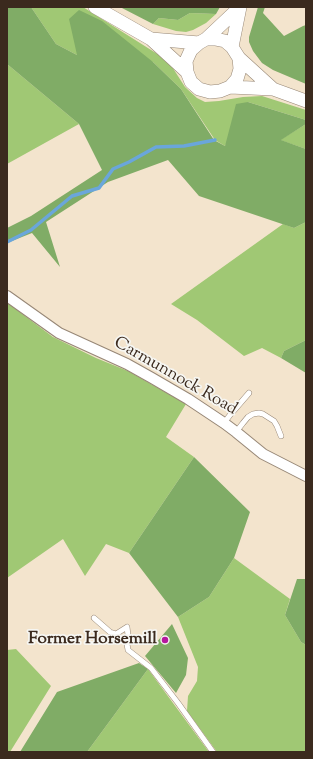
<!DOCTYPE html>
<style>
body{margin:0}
#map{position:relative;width:313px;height:759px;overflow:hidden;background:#f3e4cd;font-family:"Sorts Mill Goudy",serif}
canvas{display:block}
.frame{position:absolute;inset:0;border:8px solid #3b2a1e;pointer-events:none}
</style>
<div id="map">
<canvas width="313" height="759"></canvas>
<div class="frame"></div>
</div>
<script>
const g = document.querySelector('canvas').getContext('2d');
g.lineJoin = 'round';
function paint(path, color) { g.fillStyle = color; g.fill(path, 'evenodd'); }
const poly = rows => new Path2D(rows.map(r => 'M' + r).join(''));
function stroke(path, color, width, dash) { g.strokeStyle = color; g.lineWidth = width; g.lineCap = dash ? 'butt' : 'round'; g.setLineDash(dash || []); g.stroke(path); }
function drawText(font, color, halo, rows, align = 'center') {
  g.font = font + ' "Sorts Mill Goudy",serif'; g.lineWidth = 3.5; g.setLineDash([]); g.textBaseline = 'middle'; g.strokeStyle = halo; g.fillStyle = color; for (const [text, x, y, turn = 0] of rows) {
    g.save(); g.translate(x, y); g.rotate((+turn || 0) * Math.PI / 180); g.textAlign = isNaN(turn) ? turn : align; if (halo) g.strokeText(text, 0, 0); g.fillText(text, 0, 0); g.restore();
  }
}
const green = poly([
 [31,7,83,7,159,55,169,62,185,87,197,98,205,102,219,101,243,97,262,96,306,110,306,120,248,102,225,146,215,140,181,89,153,62,77,55,56,44],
 [190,13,216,14,206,23,193,30,186,32,176,31,153,24,159,18,178,20],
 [7,64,79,124,7,164],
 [306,124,306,149,280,140],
 [306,222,306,340,284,351,281,358,262,348,244,356,197,320,171,304,283,224,294,228],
 [7,304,9,304,53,337,96,358,128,371,186,404,166,437,194,457,129,553,106,544,85,576,63,539,7,578],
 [234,558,290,599,285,615,301,642,306,645,306,752,217,752,187,711,188,696,197,681,198,667,178,617,209,597],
 [16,649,51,686,10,752,7,752,7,650],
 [148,669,209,752,87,752]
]);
const forest = poly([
 [7,7,31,7,56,44,77,55,69,19,79,10,102,21,153,62,181,89,214,140,225,146,236,104,248,102,306,120,306,124,281,140,306,149,306,222,294,228,199,196,168,160,108,182,46,222,60,267,32,233,7,243,7,228,31,216,102,170,79,124,7,64],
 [120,7,220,7,216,14,190,13,178,20,159,18,153,24],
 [258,7,265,7,263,13,284,36,303,26,306,25,306,84,273,70,262,63,253,51,249,42,249,37],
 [306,340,306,373,281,358,284,351],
 [194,457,250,512,234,558,209,597,178,617,129,553],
 [297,579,306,579,306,645,301,642,285,615],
 [172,624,188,658,186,675,176,693,145,656],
 [139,663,148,669,87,752,20,752,57,692]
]);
const stream = poly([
 [7,242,31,230,72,196,99,188,113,169,129,162,156,147,184,146,215,140]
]);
const service = poly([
 [224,423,230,415,249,393],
 [236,432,243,423,248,417,253,414,259,413,263,414,274,421,277,426,281,436],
 [94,618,110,632,116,634,127,627,128,635,127,644,128,650,151,668,178,703,213,752]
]);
const minor = poly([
 [7,296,59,333,127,364,152,378,188,399,224,423,236,432,263,454,306,476]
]);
const tertiary = poly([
 [95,7,151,39,187,72,191,82,199,89,210,92,220,91,230,87,237,79,240,69,239,58,232,47,225,41,215,39,206,39,199,43,191,50,186,61,187,72],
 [151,39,199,43],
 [206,39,239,8],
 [232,47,240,7],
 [239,58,273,89],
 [230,87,273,89,306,101]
]);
const markers = [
 [165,640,4,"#b5179e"]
];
const streetNames = [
 ["Carmunnock Road",175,377,30]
];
const poiNames = [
 ["Former Horsemill",157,640]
];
paint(green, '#a0c874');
paint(forest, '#80ac66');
stroke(stream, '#6aa6db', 3.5);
stroke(service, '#978776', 6);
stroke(minor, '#978776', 12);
stroke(tertiary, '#978776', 14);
stroke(service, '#fff', 5);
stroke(minor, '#fff', 10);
stroke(tertiary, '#fff', 13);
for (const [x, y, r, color] of markers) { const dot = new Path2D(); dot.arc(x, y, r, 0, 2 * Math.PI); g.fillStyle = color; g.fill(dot); stroke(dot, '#f6f6f2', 1.5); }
drawText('17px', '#3b2a1e', '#f6f6f2', streetNames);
drawText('bold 17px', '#3b2a1e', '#f6f6f2', poiNames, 'right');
</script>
